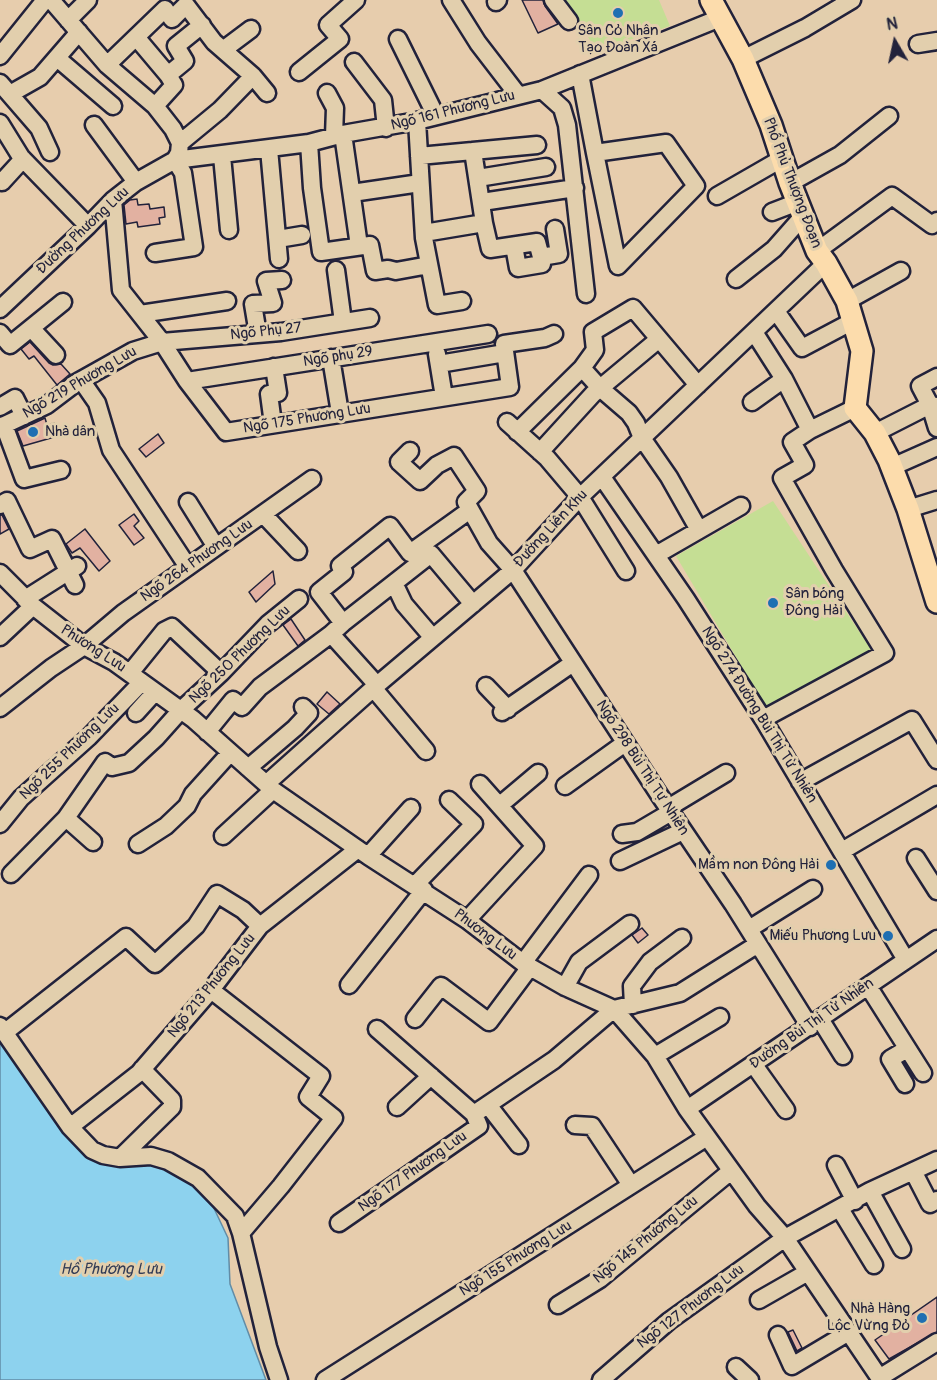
<!DOCTYPE html>
<meta charset="utf-8">
<style>
body{margin:0}
#map{position:relative;width:937px;height:1380px;overflow:hidden;background:#e7cdad;font-family:Pangolin,sans-serif}
canvas{display:block}
.north{position:absolute;left:865px;top:12px;width:60px;height:60px;-webkit-text-stroke:4px #e2cfad;paint-order:stroke;rotate:351deg;font-size:16px;font-weight:700;line-height:24px;text-align:center;color:#22223b}
.north::after{content:'';display:block;margin:auto;width:21px;height:27px;background:#22223b;clip-path:polygon(50% 0,100% 100%,50% 72%,0 100%)}
</style>
<div id="map">
<canvas width="937" height="1380"></canvas>
<div class="north">N</div>
</div>
<script>
const g = document.querySelector('canvas').getContext('2d');
g.lineJoin = 'round';
function paint(path, color) { g.fillStyle = color; g.fill(path, 'evenodd'); }
const poly = rows => new Path2D(rows.map(r => 'M' + r).join(''));
function stroke(path, color, width, dash) { g.strokeStyle = color; g.lineWidth = width; g.lineCap = dash ? 'butt' : 'round'; g.setLineDash(dash || []); g.stroke(path); }
function drawText(font, color, halo, rows, align = 'center') {
  g.font = font + ' Pangolin,sans-serif'; g.lineWidth = 6; g.setLineDash([]); g.textBaseline = 'middle'; g.strokeStyle = halo; g.fillStyle = color; for (const [text, x, y, turn = 0] of rows) {
    g.save(); g.translate(x, y); g.rotate((+turn || 0) * Math.PI / 180); g.textAlign = isNaN(turn) ? turn : align; if (halo) g.strokeText(text, 0, 0); g.fillText(text, 0, 0); g.restore();
  }
}
const green = poly([
 [564,0,659,0,670,26,597,51],
 [773,501,872,651,768,711,676,556]
]);
const water = poly([
 [0,1034,90,1157,161,1165,191,1180,211,1202,228,1238,230,1284,266,1380,0,1380,0,1034]
]);
const building = poly([
 [522,0,543,0,545,6,558,24,538,33,522,0],
 [137,199,138,205,149,204,150,209,164,207,165,217,159,218,160,224,138,227,137,222,126,224,124,205,130,200,137,199],
 [30,342,49,363,53,365,61,364,70,374,57,385,34,356,29,359,21,349,30,342],
 [45,418,47,425,54,423,58,436,23,446,17,431,45,418],
 [158,434,164,443,146,457,139,449,158,434],
 [134,514,139,521,134,526,144,538,134,545,119,525,134,514],
 [0,515,2,515,9,529,0,534,0,515],
 [85,529,110,561,99,571,80,548,72,553,66,544,85,529],
 [273,571,275,584,256,602,249,592,273,571],
 [291,619,305,640,298,646,283,625,291,619],
 [327,692,340,704,329,714,317,704,327,692],
 [642,928,648,935,638,943,632,935,642,928],
 [937,1297,937,1332,889,1359,875,1340,937,1297],
 [793,1330,802,1348,797,1351,788,1332,793,1330]
]);
const minor = poly([
 [451,0,478,43,518,95],
 [553,0,569,21],
 [496,2,498,0],
 [68,20,88,0],
 [136,37,168,75],
 [398,39,436,116],
 [918,44,937,41],
 [223,50,251,29],
 [0,56,45,0],
 [57,58,113,106],
 [743,59,805,28,852,0],
 [354,62,383,100,386,128],
 [107,65,165,9,172,19,186,5,214,42,253,76],
 [299,72,340,39,328,25,356,0],
 [580,74,595,153,618,266,696,186,666,143,595,153],
 [0,83,39,128,50,152],
 [542,90,562,108,567,125,586,294],
 [327,93,335,108,334,136],
 [10,94,40,77,79,32],
 [155,106,174,85,168,75,185,61,176,46,202,25],
 [417,121,424,238,437,305,462,301],
 [0,123,21,157,88,226],
 [94,125,136,182],
 [343,134,359,246],
 [180,143,220,110,253,76,267,93],
 [309,143,312,188,321,252,370,245,375,271,388,269,396,271,429,265],
 [269,149,279,259],
 [222,156,229,230],
 [419,156,537,145],
 [478,178,546,167],
 [0,180,2,182,23,159],
 [790,183,840,155,889,116],
 [352,193,420,183],
 [717,196,783,158],
 [113,200,121,290,162,342,187,381,226,432,510,387,504,344,545,338,554,334],
 [482,202,575,188],
 [772,212,798,202],
 [484,223,490,249,537,242,541,257,559,254,555,229],
 [424,233,484,223,473,151],
 [278,239,302,235],
 [514,246,518,268,542,264,541,257],
 [817,251,892,196,932,225,937,221],
 [155,253,194,247,183,173,175,160,309,143,343,134,417,121,542,90,720,18],
 [336,270,343,322],
 [736,279,774,249,804,215],
 [847,301,901,271],
 [0,309,88,226,113,200,136,182,175,160,179,153,180,143,173,129,155,106,107,65,51,0],
 [776,311,802,348,853,321],
 [140,314,227,301],
 [31,328,56,355],
 [754,332,784,379],
 [0,333,10,345,63,302],
 [258,334,253,304,273,303,266,281,282,280],
 [437,354,444,397],
 [331,358,340,413],
 [439,364,505,353],
 [582,368,600,388,629,413,636,423,642,438,669,477,699,530],
 [937,377,920,386,930,405,937,428],
 [81,380,97,403,111,450,188,567],
 [187,381,488,334],
 [752,402,784,379,810,430,855,408],
 [0,407,15,398,24,416],
 [507,422,547,458,580,497,626,571],
 [273,424,269,394,278,393,274,367],
 [4,425,24,479,61,470],
 [0,427,47,405,76,383,133,351,162,342,281,332,370,318],
 [517,432,582,368,595,350,593,332,633,308,698,385],
 [875,433,930,405,937,406],
 [410,451,399,462,420,481,437,465,454,456,477,491,466,502,489,543,513,570,660,796,733,904,810,1027],
 [540,452,593,394,659,339],
 [892,467,937,447],
 [602,477,686,599,763,719,906,960],
 [188,502,216,547],
 [0,505,7,501,30,549,52,539,75,585],
 [908,509,937,500],
 [263,514,298,551],
 [656,555,741,506],
 [0,573,33,606,84,646,114,662,193,719,273,790,368,856,467,920,523,963,565,987,614,1009,655,1056,687,1109,757,1206,785,1238,881,1380],
 [394,583,404,604,428,632],
 [25,599,77,566],
 [343,623,319,592,344,572,340,566,390,526,410,553,470,510],
 [0,637,33,606],
 [130,673,164,631,172,627,221,673],
 [377,685,331,634,343,623,431,554,473,604],
 [486,686,508,709],
 [374,689,426,751],
 [0,708,51,668,84,646,123,613,312,479],
 [502,712,573,663],
 [136,713,155,692],
 [763,719,885,653,834,570,782,478,805,465,792,442,810,430],
 [207,732,233,700,242,707,260,687,331,634],
 [248,768,295,728,309,713,303,707],
 [800,782,912,720,937,760],
 [266,784,377,685,513,570,580,497,826,263],
 [565,786,625,743],
 [500,805,538,773],
 [668,808,726,773],
 [66,818,93,842],
 [0,824,21,798,89,737,141,683],
 [622,834,637,832,671,812],
 [223,836,273,790],
 [138,844,166,826,187,806,193,794,230,753],
 [842,851,937,795],
 [368,856,411,808],
 [916,858,937,891],
 [620,861,683,831],
 [11,874,66,818,105,762,112,767,129,763,156,738,181,710,221,673,268,624,299,599],
 [415,885,474,824,449,800],
 [467,920,535,846,480,784],
 [749,929,813,889],
 [523,963,589,875],
 [349,985,424,890],
 [868,986,923,1073],
 [565,987,579,962,630,924],
 [211,990,321,1076,308,1097,334,1118,281,1186,241,1233],
 [633,1005,632,986,650,962,682,938],
 [415,1019,441,986,489,1022,530,967],
 [820,1019,843,1056],
 [0,1026,70,1127,92,1150,103,1155,120,1158,151,1156,168,1161,198,1178,235,1216,241,1233,268,1347,279,1380],
 [377,1029,474,1114],
 [4,1033,126,937,155,964,196,926,217,894,243,910,260,926],
 [655,1056,720,1017],
 [754,1065,786,1110],
 [905,1084,890,1059,907,1049],
 [488,1105,519,1145],
 [397,1107,431,1076],
 [687,1109,937,939],
 [575,1125,592,1126,631,1185],
 [70,1127,139,1073,211,990,260,926,358,849],
 [120,1158,172,1107,172,1100,142,1069],
 [836,1165,855,1201],
 [913,1171,930,1204,937,1200],
 [870,1191,902,1249],
 [840,1209,874,1265],
 [339,1223,479,1126,474,1114,554,1060,614,1009,680,993,758,944],
 [759,1300,808,1272],
 [558,1305,600,1279,731,1171],
 [778,1335,792,1366,849,1332],
 [736,1367,750,1380],
 [879,1378,937,1342],
 [325,1380,707,1137],
 [601,1380,669,1321,785,1238,870,1191,937,1160]
]);
const major = poly([
 [711,0,743,59,771,125,790,183,817,251,826,263,847,301,862,351,855,408,875,433,889,460,908,509,937,602]
]);
const markers = [
 [618,13,6,"#1f6fb2"],
 [33,432,6,"#1f6fb2"],
 [773,603,6,"#1f6fb2"],
 [831,865,6,"#1f6fb2"],
 [888,936,6,"#1f6fb2"],
 [922,1318,6,"#1f6fb2"]
];
const poiNames = [
 ["Sân Cỏ Nhân",618,31,"center"],
 ["Tạo Đoàn Xá",618,48,"center"],
 ["Nhà dân",45,432,"left"],
 ["Sân bóng",785,594,"left"],
 ["Đông Hải",785,611,"left"],
 ["Mầm non Đông Hải",819,865],
 ["Miếu Phương Lưu",876,936],
 ["Nhà Hàng",910,1309],
 ["Lộc Vừng Đỏ",910,1326]
];
const streetNames = [
 ["Ngõ 161 Phương Lưu",453,111,-14],
 ["Phố Phủ Thượng Đoạn",792,183,69],
 ["Đường Phương Lưu",83,231,-43],
 ["Ngõ Phụ 27",266,332,-6],
 ["Ngõ phụ 29",338,357,-9],
 ["Ngõ 219 Phương Lưu",80,383,-30],
 ["Ngõ 175 Phương Lưu",307,419,-9],
 ["Đường Liên Khu",551,529,-47],
 ["Ngõ 264 Phương Lưu",197,561,-35],
 ["Phương Lưu",93,649,33],
 ["Ngõ 250 Phương Lưu",240,655,-44],
 ["Ngõ 274 Đường Bùi Thị Từ Nhiên",759,715,58],
 ["Ngõ 255 Phương Lưu",70,752,-44],
 ["Ngõ 298 Bùi Thị Tự Nhiên",642,768,57],
 ["Phương Lưu",485,935,37],
 ["Ngõ 213 Phương Lưu",212,986,-51],
 ["Đường Bùi Thị Từ Nhiên",812,1024,-35],
 ["Ngõ 177 Phương Lưu",413,1172,-35],
 ["Ngõ 145 Phương Lưu",646,1240,-39],
 ["Ngõ 155 Phương Lưu",516,1259,-32],
 ["Ngõ 127 Phương Lưu",691,1307,-37]
];
const waterNames = [
 ["Hồ Phương Lưu",111,1270]
];
paint(green, '#c5de94');
paint(water, '#8dd2ee');
stroke(water, '#628ca6', 1.5);
paint(building, '#e2b1a1');
stroke(building, '#22223b', 1.5);
stroke(minor, '#22223b', 21);
stroke(major, '#22223b', 26);
stroke(minor, '#e2cfad', 16);
stroke(major, '#fcdcac', 21);
for (const [x, y, r, color] of markers) { const dot = new Path2D(); dot.arc(x, y, r, 0, 2 * Math.PI); g.fillStyle = color; g.fill(dot); stroke(dot, '#e2cfad', 2); }
drawText('15px', '#22223b', '#e2cfad', poiNames, 'right');
drawText('15px', '#22223b', '#e2cfad', streetNames);
drawText('italic 16px', '#323c56', '#e2cfad', waterNames);
</script>
